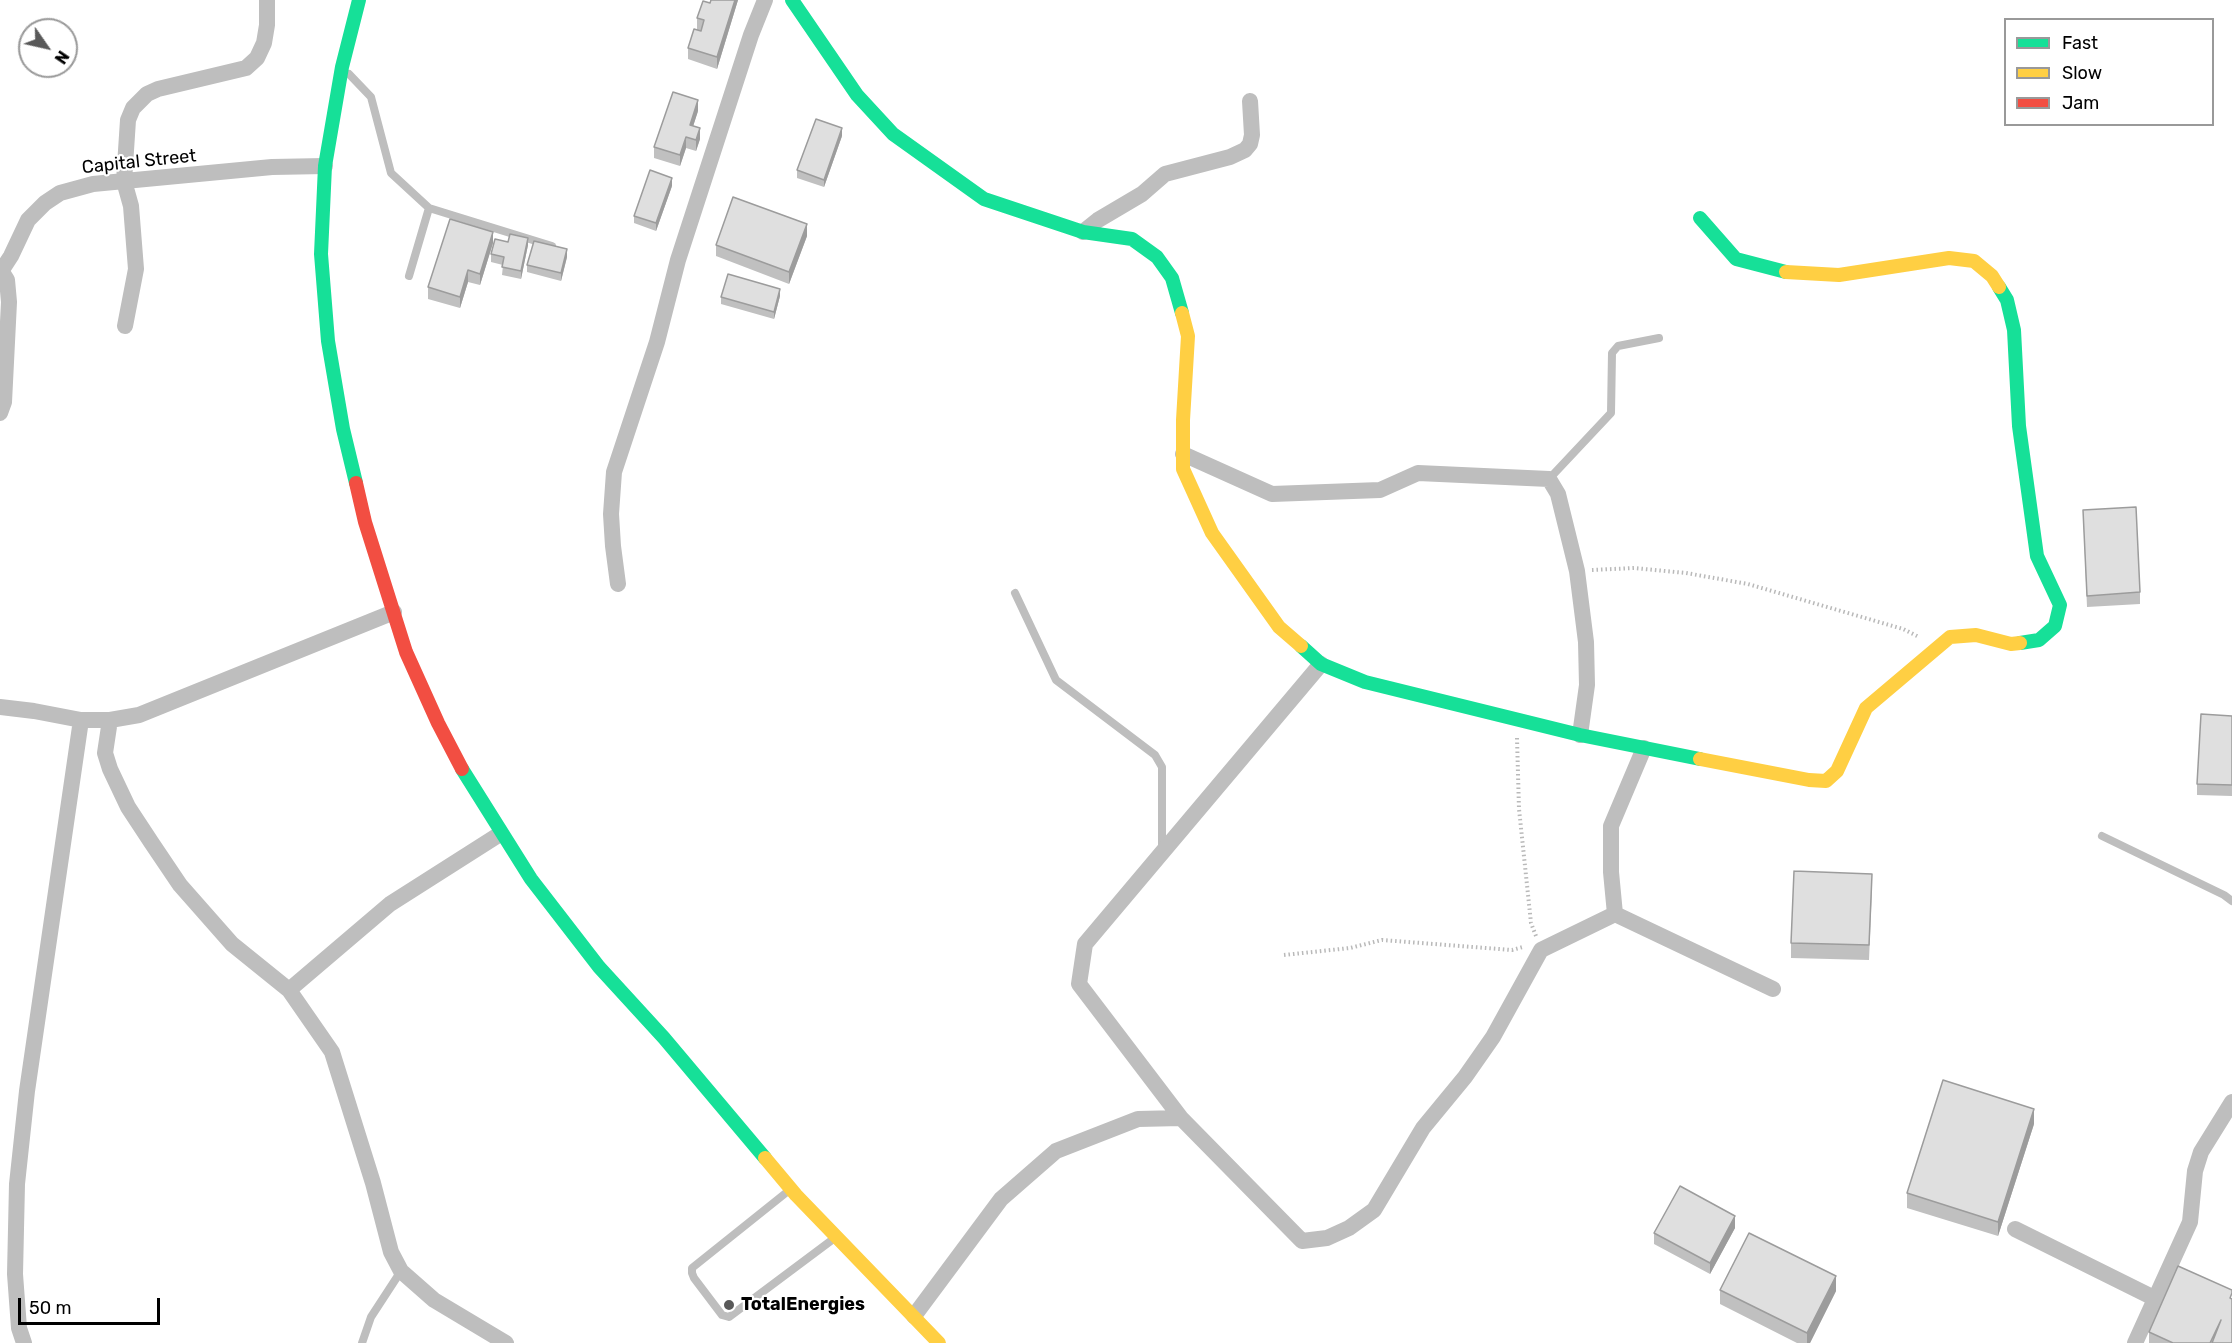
<!DOCTYPE html>
<style>
body{margin:0}
#map{position:relative;width:2232px;height:1343px;overflow:hidden;background:#fff;font-family:Rubik,sans-serif}
canvas{display:block}
.legend{position:absolute;left:2004px;top:18px;width:210px;height:108px;box-sizing:border-box;background:#fff;border:2px solid #999;margin:0;padding:8px 10px;list-style:none;font-size:18px;color:#000}
.legend li{display:flex;align-items:center;gap:12px;height:30px}
.legend b{width:30px;border:2px solid #999}
.north{position:absolute;left:18px;top:18px;width:60px;height:60px;box-sizing:border-box;background:#fff;border:2px solid #999;border-radius:50%;rotate:124deg;font-size:16px;font-weight:700;line-height:24px;text-align:center;color:#000}
.north::after{content:'';display:block;margin:auto;width:21px;height:27px;background:#595959;clip-path:polygon(50% 0,100% 100%,50% 72%,0 100%)}
.scale{position:absolute;left:18px;top:1298px;width:142px;height:27px;box-sizing:border-box;border:3px solid #000;border-top:0;padding-left:8px;font-size:18px;line-height:21px;white-space:nowrap;color:#000;-webkit-text-stroke:4px #fff;paint-order:stroke}
</style>
<div id="map">
<canvas width="2232" height="1343"></canvas>
<ul class="legend">
<li><b style="height:8px;background:#16e098"></b>Fast</li>
<li><b style="height:8px;background:#ffcf43"></b>Slow</li>
<li><b style="height:8px;background:#f24e42"></b>Jam</li>
</ul>
<div class="north">N</div>
<div class="scale">50 m</div>
</div>
<script>
const g = document.querySelector('canvas').getContext('2d');
g.lineJoin = 'round';
const poly = rows => new Path2D(rows.map(r => 'M' + r).join(''));
function stroke(path, color, width, dash) { g.strokeStyle = color; g.lineWidth = width; g.lineCap = dash ? 'butt' : 'round'; g.setLineDash(dash || []); g.stroke(path); }
function paint(path, color) { g.fillStyle = color; g.fill(path, 'evenodd'); }
function drawText(font, color, halo, rows, align = 'center') {
  g.font = font + ' Rubik,sans-serif'; g.lineWidth = 4.5; g.setLineDash([]); g.textBaseline = 'middle'; g.strokeStyle = halo; g.fillStyle = color; for (const [text, x, y, turn = 0] of rows) {
    g.save(); g.translate(x, y); g.rotate((+turn || 0) * Math.PI / 180); g.textAlign = isNaN(turn) ? turn : align; if (halo) g.strokeText(text, 0, 0); g.fillText(text, 0, 0); g.restore();
  }
}
const path = poly([
 [1592,570,1634,568,1686,573,1748,584,1903,629,1919,637],
 [1517,738,1519,809,1531,923,1536,936],
 [1284,955,1350,948,1382,940,1512,950,1523,947]
]);
const lane = poly([
 [349,74,371,97,391,173,429,208,552,246],
 [409,276,429,208],
 [1549,479,1611,413,1612,353,1618,346,1659,338],
 [1015,593,1056,680,1155,755,1162,767,1162,852],
 [2102,836,2224,895,2232,901],
 [787,1192,692,1268,692,1273,694,1278,722,1315,729,1317,832,1240],
 [362,1343,371,1317,401,1271]
]);
const street = poly([
 [1083,232,1098,220,1142,194,1165,174,1230,157,1245,150,1250,144,1252,135,1250,101],
 [0,273,11,256,28,220,45,203,60,193,93,184,272,167,325,166],
 [125,326,136,269,131,206,124,181,128,120,133,108,147,94,158,89,246,68,257,58,264,43,267,25,267,0],
 [0,413,4,402,9,302,7,280,2,272],
 [1183,454,1272,494,1380,490,1418,473,1549,479,1558,494,1577,571,1586,642,1587,685,1580,735],
 [618,584,613,546,611,514,614,472,657,342,678,260,751,35,765,0],
 [1321,664,1085,944,1079,984,1181,1118,1302,1241,1327,1238,1349,1228,1374,1210,1423,1128,1465,1077,1493,1037,1541,950,1615,914],
 [0,707,34,711,81,720,110,720,139,715,394,612],
 [110,720,105,753,110,769,128,807,151,842,180,885,232,944,289,990,332,1052,373,1183,391,1252,401,1271,434,1300,506,1343],
 [1644,748,1611,826,1611,872,1615,914,1773,989],
 [289,990,390,904,500,834],
 [2015,1229,2156,1299],
 [914,1316,1001,1199,1056,1151,1138,1119,1181,1118],
 [24,1343,19,1328,15,1274,17,1184,27,1091,81,720],
 [2135,1343,2190,1222,2195,1171,2201,1152,2232,1102]
]);
const fast = poly([
 [792,0,857,95,893,134,984,199,1083,232,1132,239,1157,257,1172,278,1182,313],
 [1700,218,1736,259,1786,272],
 [1999,287,2007,300,2014,330,2019,426,2037,556,2060,605,2055,626,2039,640,2020,643],
 [356,483,343,429,328,341,321,254,325,166,342,67,359,0],
 [1301,646,1321,664,1365,682,1580,735,1700,759],
 [462,769,531,879,599,967,664,1038,765,1158]
]);
const slow = poly([
 [1786,272,1839,275,1949,258,1974,261,1992,276,1999,287],
 [1182,313,1188,336,1183,420,1183,469,1212,533,1279,627,1301,646],
 [1700,759,1809,780,1826,781,1837,771,1866,708,1950,637,1976,635,2011,644,2020,643],
 [765,1158,796,1195,939,1343]
]);
const jam = poly([
 [356,483,365,522,406,652,438,723,462,769]
]);
const wall = poly([
 [711,0,738,0,717,69,688,59,688,48,697,29,697,18,710,3],
 [698,111,693,126,700,139,696,151,686,148,680,166,654,158,654,147],
 [842,136,824,187,797,178,797,170],
 [672,186,656,231,634,223,634,216],
 [807,236,789,284,716,256,716,245],
 [508,242,528,245,521,279,502,275,503,265,491,262,491,254],
 [493,243,480,285,468,282,460,308,428,299,428,287],
 [567,257,561,281,527,272,527,265],
 [780,296,774,319,721,304,721,297],
 [2083,510,2140,592,2140,604,2087,607],
 [2232,716,2232,796,2197,795,2197,784],
 [1872,889,1869,960,1791,958,1791,943],
 [2034,1124,1998,1236,1907,1208,1907,1193],
 [1735,1228,1710,1274,1654,1244,1654,1233],
 [1720,1290,1836,1291,1810,1343,1797,1343,1720,1304],
 [2149,1332,2232,1343,2149,1343]
]);
const shadedWall = poly([
 [735,0,738,0,717,69,717,57],
 [698,100,698,111,690,136,690,125],
 [700,128,700,139,696,151,696,140],
 [842,128,842,136,824,187,824,180],
 [686,137,686,148,680,166,680,155],
 [672,178,672,186,656,231,656,223],
 [807,224,807,236,789,284,789,272],
 [493,232,493,243,480,285,480,274],
 [528,238,528,245,521,279,521,271],
 [567,249,567,257,561,281,561,273],
 [468,270,468,282,460,308,460,297],
 [780,289,780,296,774,319,774,312],
 [2034,1109,2034,1124,1998,1236,1998,1222],
 [1735,1216,1735,1228,1710,1274,1710,1263],
 [1836,1276,1836,1291,1810,1343,1807,1343,1807,1333]
]);
const building = poly([
 [711,0,735,0,717,57,688,48,694,29,701,31,704,20,697,18,703,1,710,3,711,0],
 [673,92,698,100,690,125,700,128,696,140,686,137,680,155,654,147,673,92],
 [816,119,842,128,824,180,797,170,816,119],
 [650,170,672,178,656,223,634,216,650,170],
 [733,197,807,224,789,272,716,245,733,197],
 [450,219,493,232,480,274,468,270,460,297,428,287,450,219],
 [510,234,528,238,521,271,502,267,504,257,491,254,495,239,508,242,510,234],
 [534,241,567,249,561,273,527,265,534,241],
 [728,274,780,289,774,312,721,297,728,274],
 [2136,507,2140,592,2087,596,2083,510,2136,507],
 [2201,714,2232,716,2232,785,2197,784,2201,714],
 [1794,871,1872,874,1869,945,1791,943,1794,871],
 [1943,1080,2034,1109,1998,1222,1907,1193,1943,1080],
 [1680,1186,1735,1216,1710,1263,1654,1233,1680,1186],
 [1749,1233,1836,1276,1807,1333,1720,1290,1749,1233],
 [2178,1266,2232,1290,2232,1293,2230,1298,2232,1299,2232,1343,2212,1343,2221,1320,2210,1343,2173,1343,2149,1332,2178,1266]
]);
const markers = [
 [729,1305,6,"#595959"]
];
const streetNames = [
 ["Capital Street",139,162,-6]
];
const poiNames = [
 ["TotalEnergies",741,1305]
];
stroke(path, '#b9b9b9', 4, [1.5, 3]);
stroke(lane, '#bebebe', 8);
stroke(street, '#bebebe', 16);
stroke(fast, '#16e098', 14);
stroke(slow, '#ffcf43', 14);
stroke(jam, '#f24e42', 14);
paint(wall, '#c0c0c0');
paint(shadedWall, '#9c9c9c');
paint(building, '#dfdfdf');
stroke(building, '#9c9c9c', 1.5);
for (const [x, y, r, color] of markers) { const dot = new Path2D(); dot.arc(x, y, r, 0, 2 * Math.PI); g.fillStyle = color; g.fill(dot); stroke(dot, '#fff', 2); }
drawText('18px', '#000', '#fff', streetNames);
drawText('bold 18px', '#000', '#fff', poiNames, 'left');
</script>
